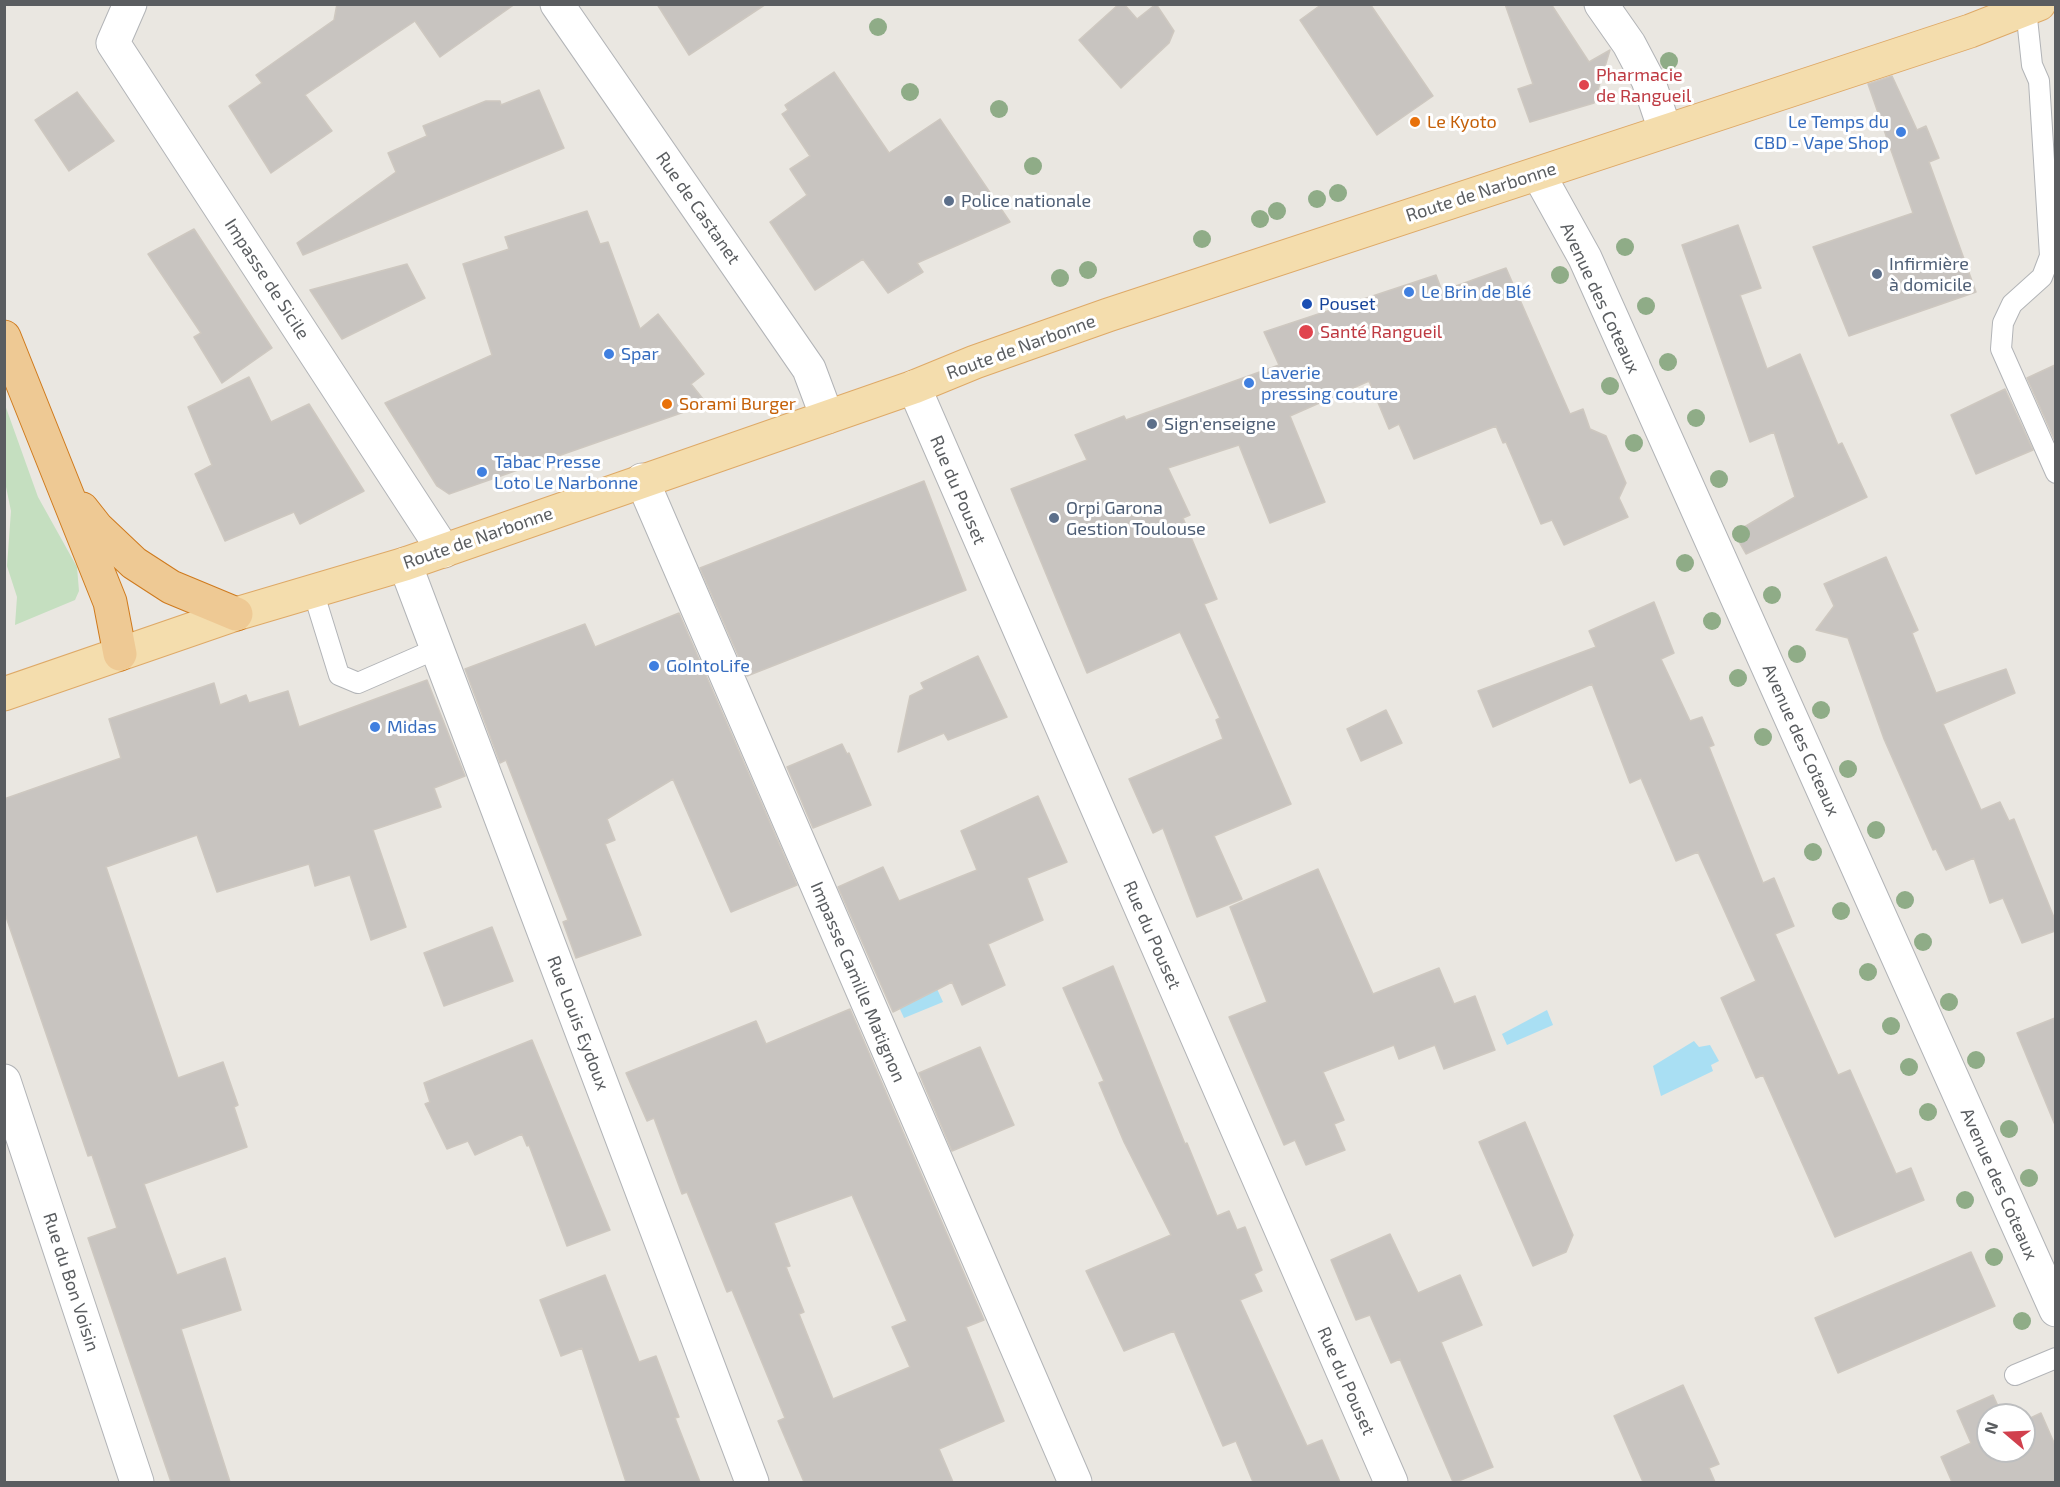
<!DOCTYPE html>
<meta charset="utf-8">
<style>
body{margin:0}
#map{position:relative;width:2060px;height:1487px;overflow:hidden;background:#eae7e1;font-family:"Exo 2",sans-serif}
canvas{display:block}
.frame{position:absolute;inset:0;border:6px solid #5a5d60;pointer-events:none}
.north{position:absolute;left:1976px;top:1403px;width:60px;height:60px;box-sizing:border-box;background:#fff;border:2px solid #bdbebf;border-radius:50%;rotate:289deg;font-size:16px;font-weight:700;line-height:24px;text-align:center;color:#5a5d60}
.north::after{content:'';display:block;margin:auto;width:21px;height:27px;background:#d1404d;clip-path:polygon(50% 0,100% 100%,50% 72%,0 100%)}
</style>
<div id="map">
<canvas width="2060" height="1487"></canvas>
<div class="frame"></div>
<div class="north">N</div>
</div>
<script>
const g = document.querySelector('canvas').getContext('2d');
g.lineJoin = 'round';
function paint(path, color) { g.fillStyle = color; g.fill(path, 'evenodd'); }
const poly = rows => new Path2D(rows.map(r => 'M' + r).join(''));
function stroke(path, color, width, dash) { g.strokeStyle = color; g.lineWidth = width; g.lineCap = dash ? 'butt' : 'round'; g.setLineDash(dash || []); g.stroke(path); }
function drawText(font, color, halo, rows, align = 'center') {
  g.font = font + ' "Exo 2",sans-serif'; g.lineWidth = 6; g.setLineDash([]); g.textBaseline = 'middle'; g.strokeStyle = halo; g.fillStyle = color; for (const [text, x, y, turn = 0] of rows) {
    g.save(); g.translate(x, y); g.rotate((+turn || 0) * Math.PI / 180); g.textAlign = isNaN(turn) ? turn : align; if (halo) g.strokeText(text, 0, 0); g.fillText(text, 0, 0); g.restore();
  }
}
const green = poly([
 [4,402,38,497,77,567,79,591,75,600,15,625,17,597,7,566,11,511,5,482]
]);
const water = poly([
 [933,980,943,1002,904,1018,893,994],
 [1547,1010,1553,1025,1507,1045,1502,1034],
 [1694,1041,1699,1047,1710,1045,1719,1061,1711,1065,1713,1071,1661,1096,1653,1066]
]);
const building = poly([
 [337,4,515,4,440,57,415,21,305,95,332,131,271,173,229,106,262,83,256,75,334,20,337,4],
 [657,4,766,4,689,55,657,4],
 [1119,4,1124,4,1137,19,1156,4,1174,31,1169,43,1121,88,1079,40,1119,4],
 [1322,4,1370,4,1433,96,1377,135,1300,20,1322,4],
 [1505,4,1551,4,1589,62,1610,50,1594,103,1530,122,1518,89,1533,84,1505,4],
 [834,72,889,153,940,119,1010,222,917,263,923,272,888,293,863,259,815,290,770,222,807,195,790,169,810,156,782,114,788,110,785,105,834,72],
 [1892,76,1917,130,1926,126,1939,158,1929,162,1976,292,1849,336,1813,247,1913,213,1868,84,1892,76],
 [539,90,564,148,303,255,297,243,396,172,388,153,427,136,423,126,486,101,500,101,501,105,539,90],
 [77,92,114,141,69,171,35,120,77,92],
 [587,211,600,244,608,242,640,329,658,314,704,374,691,384,707,404,449,494,437,486,385,403,492,355,463,264,509,249,505,237,587,211],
 [1738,225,1761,288,1740,295,1767,369,1800,354,1838,445,1842,443,1867,497,1746,554,1734,533,1795,497,1774,432,1750,442,1682,245,1738,225],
 [194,229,272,348,222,383,194,337,201,333,148,254,194,229],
 [407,264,425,298,342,339,310,290,407,264],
 [1506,268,1570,414,1583,409,1590,429,1606,436,1626,483,1619,498,1628,517,1564,545,1552,520,1541,524,1506,442,1503,443,1496,426,1414,459,1399,424,1389,429,1369,381,1290,416,1325,502,1270,523,1239,445,1168,468,1190,515,1183,518,1217,599,1204,604,1291,804,1214,836,1242,899,1197,917,1163,828,1153,833,1129,779,1223,739,1216,720,1220,718,1180,632,1087,673,1011,489,1087,460,1075,435,1124,416,1126,420,1279,365,1264,332,1436,275,1442,291,1506,268],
 [2055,365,2055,441,2027,378,2055,365],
 [249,377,271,422,309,404,364,491,300,524,294,512,225,541,195,474,212,465,188,407,249,377],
 [2005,389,2033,450,1976,474,1951,415,2005,389],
 [924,481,966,590,747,676,700,568,924,481],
 [1886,557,1918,630,1912,633,1936,693,2006,669,2015,693,1943,724,1981,810,2000,802,2009,821,2014,819,2055,920,2055,931,2022,943,2003,898,1990,903,1974,858,1946,870,1936,849,1933,850,1884,739,1848,638,1816,630,1834,606,1824,584,1886,557],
 [1654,602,1674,653,1661,659,1690,721,1702,717,1714,745,1709,747,1763,883,1774,878,1794,926,1775,934,1838,1075,1850,1070,1896,1174,1911,1168,1924,1200,1835,1237,1763,1075,1756,1078,1721,998,1756,981,1698,852,1676,861,1641,778,1630,783,1592,684,1493,727,1478,691,1596,647,1589,631,1654,602],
 [679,613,797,885,731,912,673,779,607,819,615,840,605,844,641,935,576,958,563,922,568,920,506,760,500,763,465,669,585,624,595,647,679,613],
 [978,656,1007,717,948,740,944,733,898,752,910,696,924,689,921,683,978,656],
 [427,680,465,776,434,788,441,807,373,830,406,927,371,940,350,875,315,886,309,864,217,892,197,835,106,867,178,1078,223,1062,238,1105,234,1107,247,1147,144,1184,177,1275,225,1258,241,1310,181,1329,230,1482,171,1482,88,1238,117,1228,92,1155,88,1156,4,911,4,799,121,758,109,719,214,683,220,705,246,695,249,703,288,691,299,727,427,680],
 [1386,710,1402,743,1361,761,1347,729,1386,710],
 [842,744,847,754,849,753,871,805,813,828,787,767,842,744],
 [1038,796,1067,862,1027,878,1043,920,988,944,1005,985,962,1005,952,982,893,1012,838,887,883,867,899,901,977,870,961,831,1038,796],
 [1318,869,1373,994,1439,968,1454,1004,1475,996,1495,1050,1444,1069,1435,1045,1399,1059,1394,1045,1323,1072,1344,1120,1334,1124,1345,1150,1306,1165,1295,1140,1284,1145,1229,1017,1267,1002,1230,907,1318,869],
 [492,927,513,981,444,1006,424,953,492,927],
 [1113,966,1185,1144,1187,1143,1217,1216,1229,1211,1237,1230,1245,1227,1262,1270,1254,1274,1262,1291,1240,1300,1307,1446,1322,1440,1340,1482,1253,1482,1236,1441,1223,1446,1174,1331,1124,1351,1086,1271,1171,1235,1124,1142,1099,1083,1104,1081,1063,988,1113,966],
 [850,1009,984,1320,966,1327,1004,1421,939,1449,953,1482,804,1482,778,1421,785,1418,732,1290,727,1292,687,1192,682,1194,654,1118,647,1121,626,1073,756,1021,766,1044,850,1009],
 [852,1195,907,1321,892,1327,910,1367,833,1399,799,1314,804,1312,786,1267,790,1266,774,1223,852,1195],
 [2055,1018,2055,1125,2017,1033,2055,1018],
 [532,1040,610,1230,567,1246,529,1145,527,1146,522,1134,475,1155,468,1141,447,1149,425,1104,430,1102,424,1083,532,1040],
 [980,1047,1014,1125,952,1151,919,1073,980,1047],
 [1525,1122,1573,1235,1566,1252,1533,1266,1479,1142,1525,1122],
 [1390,1234,1418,1293,1460,1275,1482,1325,1441,1342,1493,1467,1456,1482,1453,1482,1400,1359,1391,1363,1370,1315,1356,1320,1331,1260,1390,1234],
 [1971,1252,1995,1306,1838,1373,1815,1318,1971,1252],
 [605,1275,639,1362,656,1356,679,1417,675,1418,700,1482,626,1482,582,1348,561,1356,540,1300,605,1275],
 [1683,1385,1719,1464,1709,1468,1715,1482,1643,1482,1614,1416,1683,1385],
 [1993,1395,2002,1415,1988,1415,1988,1451,2024,1451,2024,1421,2041,1413,2055,1445,2055,1482,1952,1482,1941,1457,1971,1443,1957,1411,1993,1395]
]);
const lane = poly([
 [2026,9,2032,65,2039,81,2050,256,2042,277,2012,304,2003,323,2001,349,2056,473],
 [313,591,339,675,358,683,436,649],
 [2015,1375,2056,1358]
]);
const street = poly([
 [130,4,113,43,444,551],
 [557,4,809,369,827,417],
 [1601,4,1629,44,1648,80,1665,130],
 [1539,175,1585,258,2056,1310],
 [914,387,1391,1482],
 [642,480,1075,1482],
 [405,564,752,1482],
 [4,1081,137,1482]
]);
const primary = poly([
 [4,694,236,614,405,564,914,387,975,362,1108,315,1970,31,2039,4]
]);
const highway = poly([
 [4,337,110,602,120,654],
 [82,509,97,528,134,563,171,587,236,614]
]);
const trees = [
 [878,27],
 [1669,61],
 [910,92],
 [999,109],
 [1033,166],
 [1338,193],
 [1317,199],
 [1277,211],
 [1260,219],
 [1202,239],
 [1625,247],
 [1088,270],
 [1560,275],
 [1060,278],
 [1646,306],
 [1668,362],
 [1610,386],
 [1696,418],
 [1634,443],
 [1719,479],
 [1741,534],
 [1685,563],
 [1772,595],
 [1712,621],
 [1797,654],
 [1738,678],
 [1821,710],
 [1763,737],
 [1848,769],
 [1876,830],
 [1813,852],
 [1905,900],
 [1841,911],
 [1923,942],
 [1868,972],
 [1949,1002],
 [1891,1026],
 [1976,1060],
 [1909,1067],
 [1928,1112],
 [2009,1129],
 [2029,1178],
 [1965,1200],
 [1994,1257],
 [2022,1321]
];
const markers = [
 [1584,85,6,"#e0444e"],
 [1415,122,6,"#e8710a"],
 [1901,132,6,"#3f7fe0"],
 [949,201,6,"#5c6f8a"],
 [1877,274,6,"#5c6f8a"],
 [1409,292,6,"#3f7fe0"],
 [1307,304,6,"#1a4fb4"],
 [1306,332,8,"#e0444e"],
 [609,354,6,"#3f7fe0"],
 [1249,383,6,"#3f7fe0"],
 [667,404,6,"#e8710a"],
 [1152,424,6,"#5c6f8a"],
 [482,472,6,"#3f7fe0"],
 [1054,518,6,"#5c6f8a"],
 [654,666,6,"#3f7fe0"],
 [375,727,6,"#3f7fe0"]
];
const healthNames = [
 ["Pharmacie",1596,75],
 ["de Rangueil",1596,96],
 ["Santé Rangueil",1320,332]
];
const foodNames = [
 ["Le Kyoto",1427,122],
 ["Sorami Burger",679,404]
];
const shopNames = [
 ["Le Temps du",1889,122,"right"],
 ["CBD - Vape Shop",1889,143,"right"],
 ["Le Brin de Blé",1421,292],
 ["Spar",621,354],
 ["Laverie",1261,373],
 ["pressing couture",1261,394],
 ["Tabac Presse",494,462],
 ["Loto Le Narbonne",494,483],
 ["GoIntoLife",666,666],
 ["Midas",387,727]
];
const streetNames = [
 ["Route de Narbonne",1481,192,-18],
 ["Rue de Castanet",698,208,55],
 ["Impasse de Sicile",267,279,57],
 ["Avenue des Coteaux",1600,298,65],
 ["Route de Narbonne",1021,347,-20],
 ["Rue du Pouset",958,490,67],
 ["Route de Narbonne",478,538,-19],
 ["Avenue des Coteaux",1801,740,66],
 ["Rue du Pouset",1152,935,66],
 ["Impasse Camille Matignon",858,982,67],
 ["Rue Louis Eydoux",578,1023,69],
 ["Avenue des Coteaux",1999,1184,66],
 ["Rue du Bon Voisin",71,1282,72],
 ["Rue du Pouset",1346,1381,66]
];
const serviceNames = [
 ["Police nationale",961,201],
 ["Infirmière",1889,264],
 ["à domicile",1889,285],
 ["Sign'enseigne",1164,424],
 ["Orpi Garona",1066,508],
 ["Gestion Toulouse",1066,529]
];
const transitNames = [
 ["Pouset",1319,304]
];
paint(green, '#c5dfc0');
paint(water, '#a9dff3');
paint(building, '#c8c4c0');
stroke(building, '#cec8c0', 1.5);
stroke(lane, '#b2b4b7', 22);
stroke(street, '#b2b4b7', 35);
stroke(primary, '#dea967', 35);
stroke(highway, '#cf7a1d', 35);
stroke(lane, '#fff', 20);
stroke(street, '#fff', 33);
stroke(primary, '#f4ddad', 33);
stroke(highway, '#eec994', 33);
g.fillStyle = '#8fac87';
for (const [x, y] of trees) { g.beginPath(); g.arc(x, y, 9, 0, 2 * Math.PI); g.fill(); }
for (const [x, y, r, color] of markers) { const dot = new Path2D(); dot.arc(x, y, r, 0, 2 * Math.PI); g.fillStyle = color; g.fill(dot); stroke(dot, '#fff', 2); }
drawText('18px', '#be3a42', '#fff', healthNames, 'left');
drawText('18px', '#c56008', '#fff', foodNames, 'left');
drawText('18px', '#366cbe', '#fff', shopNames, 'left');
drawText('18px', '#5a5d60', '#fff', streetNames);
drawText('18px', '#4e5e75', '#fff', serviceNames, 'left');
drawText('18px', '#164399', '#fff', transitNames, 'left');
</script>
